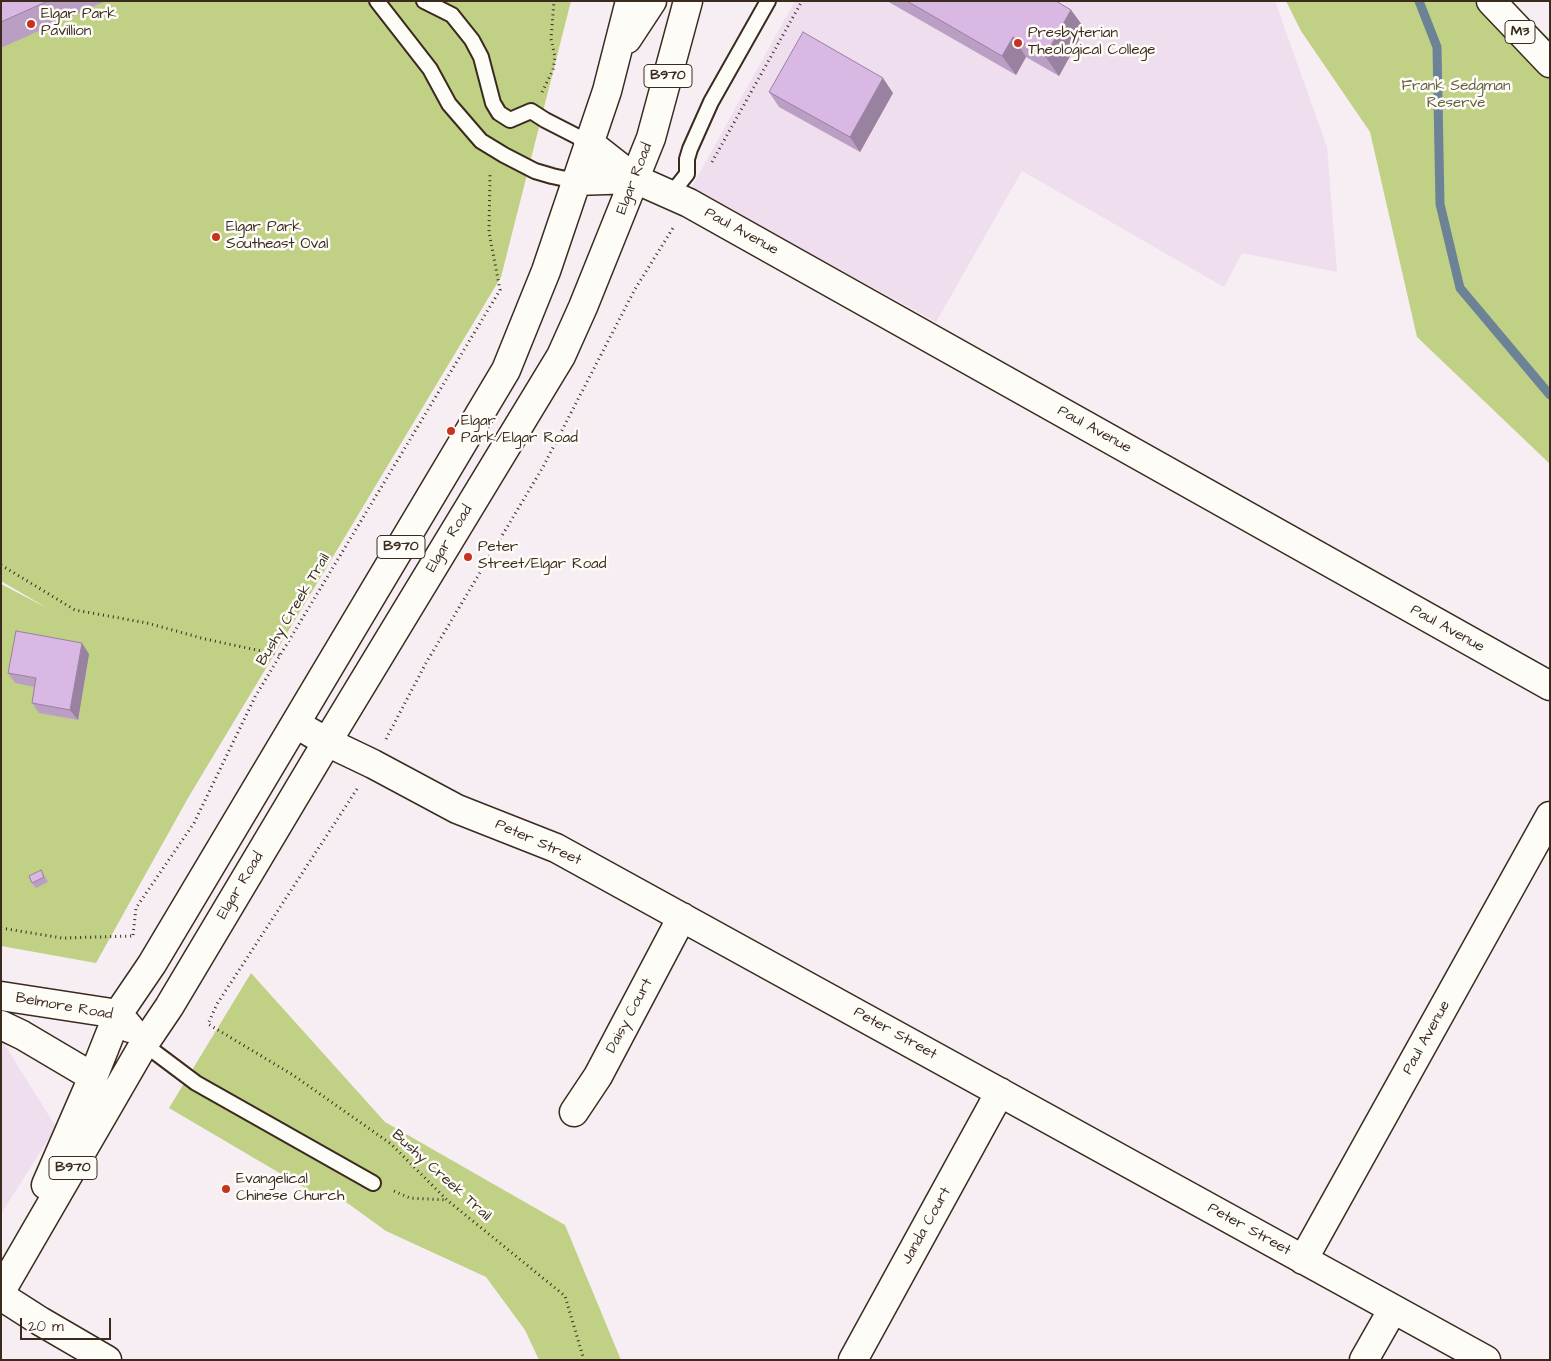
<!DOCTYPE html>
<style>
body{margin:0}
#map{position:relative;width:1551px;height:1361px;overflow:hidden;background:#f6eef3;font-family:"Architects Daughter",sans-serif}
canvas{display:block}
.frame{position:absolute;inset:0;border:2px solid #3b2a1e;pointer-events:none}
.scale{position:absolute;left:20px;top:1318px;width:91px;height:22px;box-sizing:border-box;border:2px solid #3b2a1e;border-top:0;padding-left:6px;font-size:15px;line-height:18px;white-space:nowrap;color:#3b2a1e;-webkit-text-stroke:4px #fdfcf7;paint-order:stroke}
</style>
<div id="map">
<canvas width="1551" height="1361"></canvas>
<div class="frame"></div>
<div class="scale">20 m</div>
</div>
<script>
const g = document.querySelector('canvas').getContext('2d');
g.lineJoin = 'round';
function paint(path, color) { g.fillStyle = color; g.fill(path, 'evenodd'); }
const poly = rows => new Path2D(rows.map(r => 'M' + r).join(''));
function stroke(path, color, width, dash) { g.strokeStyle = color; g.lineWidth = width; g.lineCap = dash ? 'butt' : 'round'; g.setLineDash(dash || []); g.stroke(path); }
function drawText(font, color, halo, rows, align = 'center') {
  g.font = font + ' "Architects Daughter",sans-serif'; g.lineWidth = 5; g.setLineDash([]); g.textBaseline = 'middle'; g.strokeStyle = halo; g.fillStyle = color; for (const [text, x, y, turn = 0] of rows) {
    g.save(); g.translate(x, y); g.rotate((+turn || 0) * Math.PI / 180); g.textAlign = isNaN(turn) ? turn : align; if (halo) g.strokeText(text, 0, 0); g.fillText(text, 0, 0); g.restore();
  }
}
const built = poly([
 [795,1,1275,1,1327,147,1337,272,1242,253,1224,287,1022,171,936,322,691,188],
 [1,1042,3,1042,56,1127,1,1214]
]);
const green = poly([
 [1,1,571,1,501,277,188,798,96,963,1,946,1,584,47,608,1,581],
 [1286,1,1509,1,1550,39,1550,464,1417,337,1370,132,1301,31],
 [251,973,385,1122,565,1225,621,1360,539,1360,525,1330,486,1277,386,1231,328,1189,322,1198,169,1108]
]);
const stream = poly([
 [1419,1,1437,47,1440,204,1460,288,1550,395]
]);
const path = poly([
 [542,92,553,70,555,57,551,39,554,1],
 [712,162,802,1],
 [1,565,75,610,147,623,205,639,280,655],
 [386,739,426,663,543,467,635,289,673,228],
 [357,789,217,1004,208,1024,293,1075,391,1144,447,1200,565,1296,584,1360],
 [1,928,62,938,133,936],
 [133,935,136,908,194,823,255,697,500,290,489,232,490,173],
 [394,1191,410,1198,446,1200]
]);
const service = poly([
 [377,1,430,69,449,104,481,141,504,155,535,171,552,176,575,181],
 [424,1,452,15,472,40,481,57,493,103,499,113,510,120,531,111,545,120,588,142],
 [671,194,687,174,687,159,690,149,711,102,768,1],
 [144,1044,196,1083,373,1183]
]);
const minor = poly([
 [635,179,689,203,1550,686],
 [296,724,327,742,373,764,457,809,556,848,1486,1360],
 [574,1112,598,1076,682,917],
 [1303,1260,1550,816],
 [1,1296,40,1321,107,1360],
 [853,1360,1000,1092],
 [1364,1360,1393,1309]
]);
const primary = poly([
 [627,39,652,1],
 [588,142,635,179],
 [575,181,635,179],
 [1,996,118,1014,130,1028],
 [1,1025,22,1035,93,1077],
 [46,1185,93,1077,118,1014,152,964,506,370,546,271,607,91,630,1],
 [1,1291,144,1044,169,1007,327,742,561,356,583,307,651,138,688,1]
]);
const motorway = poly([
 [1491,1,1550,63]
]);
const wall = poly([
 [1,1,106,1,3,47,1,46],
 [887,1,1056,1,1071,10,1085,29,1059,76,1026,57,1016,75],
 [769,92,893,93,860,152,779,107],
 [89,654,78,720,39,713,32,703,34,687,15,683,8,673],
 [41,870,48,882,36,888,32,883]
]);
const shadedWall = poly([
 [1071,10,1085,29,1059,76,1045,56],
 [1013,37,1026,57,1016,75,1002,56],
 [883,78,893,93,860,152,850,137],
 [82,643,89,654,78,720,70,710]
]);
const building = poly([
 [1,1,48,1,1,22,1,1],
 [907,1,1056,1,1071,10,1045,56,1013,37,1002,56,907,1],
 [803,32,883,78,850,137,769,92,803,32],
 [16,631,82,643,70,710,32,703,36,678,8,673,16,631],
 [41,870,44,877,32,883,29,876,41,870]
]);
const markers = [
 [31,24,5,"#c8321e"],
 [1018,43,5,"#c8321e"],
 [216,237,5,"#c8321e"],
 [451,431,5,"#c8321e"],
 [468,557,5,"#c8321e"],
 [226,1189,5,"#c8321e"]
];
const shields = [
 [1520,32,30],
 [668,76,48],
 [401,547,48],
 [73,1168,48]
];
const shieldNames = [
 ["M3",1520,32],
 ["B970",668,76],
 ["B970",401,547],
 ["B970",73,1168]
];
const poiNames = [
 ["Elgar Park",41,15],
 ["Pavillion",41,32],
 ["Presbyterian",1028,34],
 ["Theological College",1028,51],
 ["Elgar Park",226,228],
 ["Southeast Oval",226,245],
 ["Elgar",461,422],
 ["Park/Elgar Road",461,439],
 ["Peter",478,548],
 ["Street/Elgar Road",478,565],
 ["Evangelical",236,1180],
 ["Chinese Church",236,1197]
];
const parkNames = [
 ["Frank Sedgman",1456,87],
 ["Reserve",1456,104]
];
const streetNames = [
 ["Elgar Road",635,179,-69],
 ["Paul Avenue",741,232,29],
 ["Paul Avenue",1094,430,29],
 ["Elgar Road",450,539,-59],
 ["Bushy Creek Trail",294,610,-59],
 ["Paul Avenue",1447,629,29],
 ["Peter Street",538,843,24],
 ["Elgar Road",241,886,-59],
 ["Belmore Road",64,1007,10],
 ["Daisy Court",630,1016,-62],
 ["Peter Street",895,1034,29],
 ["Paul Avenue",1427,1038,-61],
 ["Bushy Creek Trail",441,1176,42],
 ["Janda Court",927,1226,-61],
 ["Peter Street",1249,1230,29]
];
paint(built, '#eedeee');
paint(green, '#c0d186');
stroke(stream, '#6c8397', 9);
stroke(service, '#3b2a1e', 18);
stroke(minor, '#3b2a1e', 31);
stroke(primary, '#3b2a1e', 31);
stroke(motorway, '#3b2a1e', 31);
stroke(path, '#3b2a1e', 3, [1, 4]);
stroke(service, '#fdfcf7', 14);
stroke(minor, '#fdfcf7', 28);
stroke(primary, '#fdfcf7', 28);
stroke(motorway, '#fdfcf7', 28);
paint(wall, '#bb9ec4');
paint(shadedWall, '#9981a0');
paint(building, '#dab8e4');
stroke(building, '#9981a0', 1);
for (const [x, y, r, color] of markers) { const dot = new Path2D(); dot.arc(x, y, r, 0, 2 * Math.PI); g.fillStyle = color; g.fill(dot); stroke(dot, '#fdfcf7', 2); }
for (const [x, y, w] of shields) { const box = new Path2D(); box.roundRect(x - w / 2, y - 11.5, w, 23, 4); g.fillStyle = '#fdfcf7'; g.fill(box); stroke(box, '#3b2a1e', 1); }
drawText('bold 14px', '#3b2a1e', null, shieldNames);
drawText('15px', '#3b2a1e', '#fdfcf7', poiNames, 'left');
drawText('15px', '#635c3d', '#fdfcf7', parkNames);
drawText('15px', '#3b2a1e', '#fdfcf7', streetNames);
</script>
